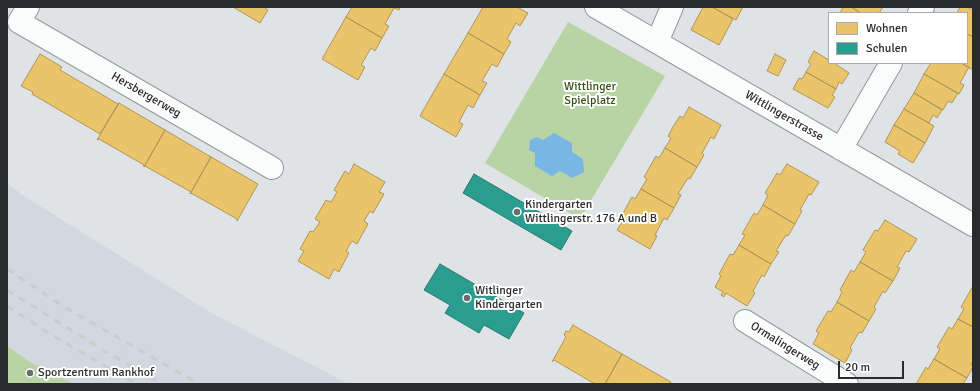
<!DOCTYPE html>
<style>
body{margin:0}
#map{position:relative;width:980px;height:391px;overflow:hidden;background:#e0e3e5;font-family:Signika,sans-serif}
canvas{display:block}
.frame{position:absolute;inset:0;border:8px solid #292b2d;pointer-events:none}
.legend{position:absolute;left:828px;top:12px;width:140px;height:52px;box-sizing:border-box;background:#fff;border:1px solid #a9aaab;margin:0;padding:5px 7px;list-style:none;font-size:12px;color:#292b2d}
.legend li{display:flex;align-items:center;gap:8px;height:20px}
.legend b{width:20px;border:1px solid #a9aaab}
.scale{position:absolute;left:838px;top:361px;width:66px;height:18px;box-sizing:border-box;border:2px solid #292b2d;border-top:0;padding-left:5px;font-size:12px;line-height:14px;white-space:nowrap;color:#292b2d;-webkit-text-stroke:3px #fff;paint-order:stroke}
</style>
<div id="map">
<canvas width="980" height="391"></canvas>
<div class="frame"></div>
<ul class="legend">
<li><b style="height:11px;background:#e9c46a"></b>Wohnen</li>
<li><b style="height:11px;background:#2a9d8f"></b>Schulen</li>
</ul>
<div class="scale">20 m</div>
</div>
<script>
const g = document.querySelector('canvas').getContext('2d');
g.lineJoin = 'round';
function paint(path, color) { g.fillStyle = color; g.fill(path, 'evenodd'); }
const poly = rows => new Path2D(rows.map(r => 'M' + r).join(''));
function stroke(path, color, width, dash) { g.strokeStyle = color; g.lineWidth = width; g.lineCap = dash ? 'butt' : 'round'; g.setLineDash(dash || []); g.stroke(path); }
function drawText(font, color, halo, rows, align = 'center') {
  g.font = font + ' Signika,sans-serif'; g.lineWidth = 4; g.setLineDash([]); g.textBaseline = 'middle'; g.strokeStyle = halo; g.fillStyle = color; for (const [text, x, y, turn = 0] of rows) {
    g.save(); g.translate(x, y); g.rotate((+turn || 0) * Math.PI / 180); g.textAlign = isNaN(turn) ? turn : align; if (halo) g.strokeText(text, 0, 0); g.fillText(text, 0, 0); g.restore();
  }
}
const built = poly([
 [7,183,24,196,213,314,349,384,74,384,30,362,7,346]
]);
const green = poly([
 [568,22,665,76,580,219,485,163],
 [543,140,572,178,535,153],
 [7,346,30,362,74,384,7,384]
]);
const water = poly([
 [554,133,572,143,572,152,583,159,584,172,572,178,560,171,552,176,535,166,535,153,529,150,530,140,537,137,543,140]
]);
const homes = poly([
 [233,7,264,7,268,10,260,23,233,7],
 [352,7,400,7,399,10,394,8,385,24,389,26,382,38,346,17,352,7],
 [483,7,517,7,528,13,520,26,516,23,507,39,511,42,504,54,468,33,483,7],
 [703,7,712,7,733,19,719,45,691,30,703,7],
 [712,7,743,7,736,20,712,7],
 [843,7,851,7,861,13,840,13,843,7],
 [851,7,883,7,879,13,861,13,851,7],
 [960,7,967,7,973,10,973,37,967,34,967,13,957,13,960,7],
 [346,17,382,38,375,51,371,48,361,65,365,67,358,80,322,59,346,17],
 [468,33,504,54,497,67,492,64,482,81,487,83,480,95,444,74,468,33],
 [967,34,973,37,973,70,961,63,967,63,967,34],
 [814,51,829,60,829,63,834,63,849,73,842,84,839,82,836,89,806,72,811,64,808,62,814,51],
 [40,54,62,67,60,70,118,104,100,134,32,94,33,92,21,86,40,54],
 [775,54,786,60,778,76,767,71,775,54],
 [931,63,961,63,969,67,960,83,964,85,959,94,924,74,931,63],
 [806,72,836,89,832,95,835,97,828,108,793,89,799,78,802,79,806,72],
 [444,74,480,95,473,108,468,105,459,122,463,124,456,137,420,116,444,74],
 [924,74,958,93,952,103,948,101,943,110,914,93,924,74],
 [914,93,942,110,937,118,933,115,929,123,904,109,914,93],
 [119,103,165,130,144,167,144,165,99,139,97,140,119,103],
 [689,107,721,125,714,139,711,137,702,153,704,155,697,167,665,148,671,138,668,136,674,125,680,116,683,118,689,107],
 [904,109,934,126,925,143,894,125,904,109],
 [894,125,925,143,913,163,898,154,900,151,885,142,894,125],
 [165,130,211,157,190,194,191,192,145,166,144,167,165,130],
 [665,148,697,167,690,179,688,178,678,194,681,195,674,208,641,189,647,179,644,177,656,156,659,158,665,148],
 [211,157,258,184,237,221,237,219,191,193,190,194,211,157],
 [354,164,385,182,379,192,384,194,373,213,370,211,364,221,368,224,357,244,352,241,346,251,349,253,339,272,334,269,329,279,298,261,304,251,300,249,310,231,313,232,320,222,315,219,326,200,331,202,337,192,334,190,345,171,349,174,354,164],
 [787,164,819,182,811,195,809,194,800,210,802,211,795,224,763,205,768,195,765,193,777,173,780,175,787,164],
 [641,189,674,208,667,220,664,218,655,235,657,236,650,249,617,230,624,219,621,217,627,206,632,197,635,199,641,189],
 [763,205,795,224,788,236,786,235,776,251,779,252,771,264,739,245,745,235,742,234,754,213,757,215,763,205],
 [885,220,917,239,909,252,906,251,897,267,900,268,893,281,860,262,866,252,863,250,875,230,878,231,885,220],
 [739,245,771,264,764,277,762,275,753,291,755,293,747,306,726,293,724,297,721,295,723,292,715,287,721,276,719,274,725,263,730,254,733,255,739,245],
 [860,262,893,281,885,293,883,291,874,307,876,309,869,321,837,302,842,292,840,290,851,270,854,272,860,262],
 [973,286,973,327,958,319,964,309,961,307,973,286],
 [837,302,869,321,862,333,859,332,850,348,852,350,845,363,813,344,819,333,816,331,828,311,831,312,837,302],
 [958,319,973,327,973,361,971,364,973,367,967,378,934,359,940,349,937,347,949,327,952,329,958,319],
 [573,325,622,354,605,384,595,384,554,360,552,362,566,337,564,335,566,331,569,332,573,325],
 [622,354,671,382,670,384,605,384,622,354],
 [934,359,967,378,963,384,916,384,926,367,928,369,934,359]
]);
const schools = poly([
 [474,174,572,231,561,250,463,193,474,174],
 [440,264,524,313,509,339,484,325,479,333,445,313,450,305,424,290,440,264]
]);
const street = poly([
 [28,7,19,22,272,168],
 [596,7,973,225],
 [919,13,923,7],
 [657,42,672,7],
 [841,149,891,63],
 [745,321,847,384]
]);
const rail = poly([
 [7,269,61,305,199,384],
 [7,290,103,350,162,384],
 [7,306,50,334,136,384]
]);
const markers = [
 [517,212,4,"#696b6d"],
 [467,298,4,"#696b6d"],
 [30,373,4,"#696b6d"]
];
const parkNames = [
 ["Wittlinger",590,87],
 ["Spielplatz",590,101]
];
const streetNames = [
 ["Hersbergerweg",146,95,30],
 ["Wittlingerstrasse",784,116,30],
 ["Ormalingerweg",785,346,32]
];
const poiNames = [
 ["Kindergarten",525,205],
 ["Wittlingerstr. 176 A und B",525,219],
 ["Witlinger",475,291],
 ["Kindergarten",475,305],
 ["Sportzentrum Rankhof",38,373]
];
paint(built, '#d1d8df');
paint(green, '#b8d4a4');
paint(water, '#78b6e6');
paint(homes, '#e9c46a');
stroke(homes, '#af9658', 1);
paint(schools, '#2a9d8f');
stroke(schools, '#2a7b72', 1);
stroke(street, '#959899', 24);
stroke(street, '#fafbfb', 22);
stroke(rail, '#ccc', 3, [7, 7]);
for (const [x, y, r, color] of markers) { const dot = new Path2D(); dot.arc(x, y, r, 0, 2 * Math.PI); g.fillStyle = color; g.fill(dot); stroke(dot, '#fff', 1.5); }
drawText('12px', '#335112', '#fff', parkNames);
drawText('12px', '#292b2d', '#fff', streetNames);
drawText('12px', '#292b2d', '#fff', poiNames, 'left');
</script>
